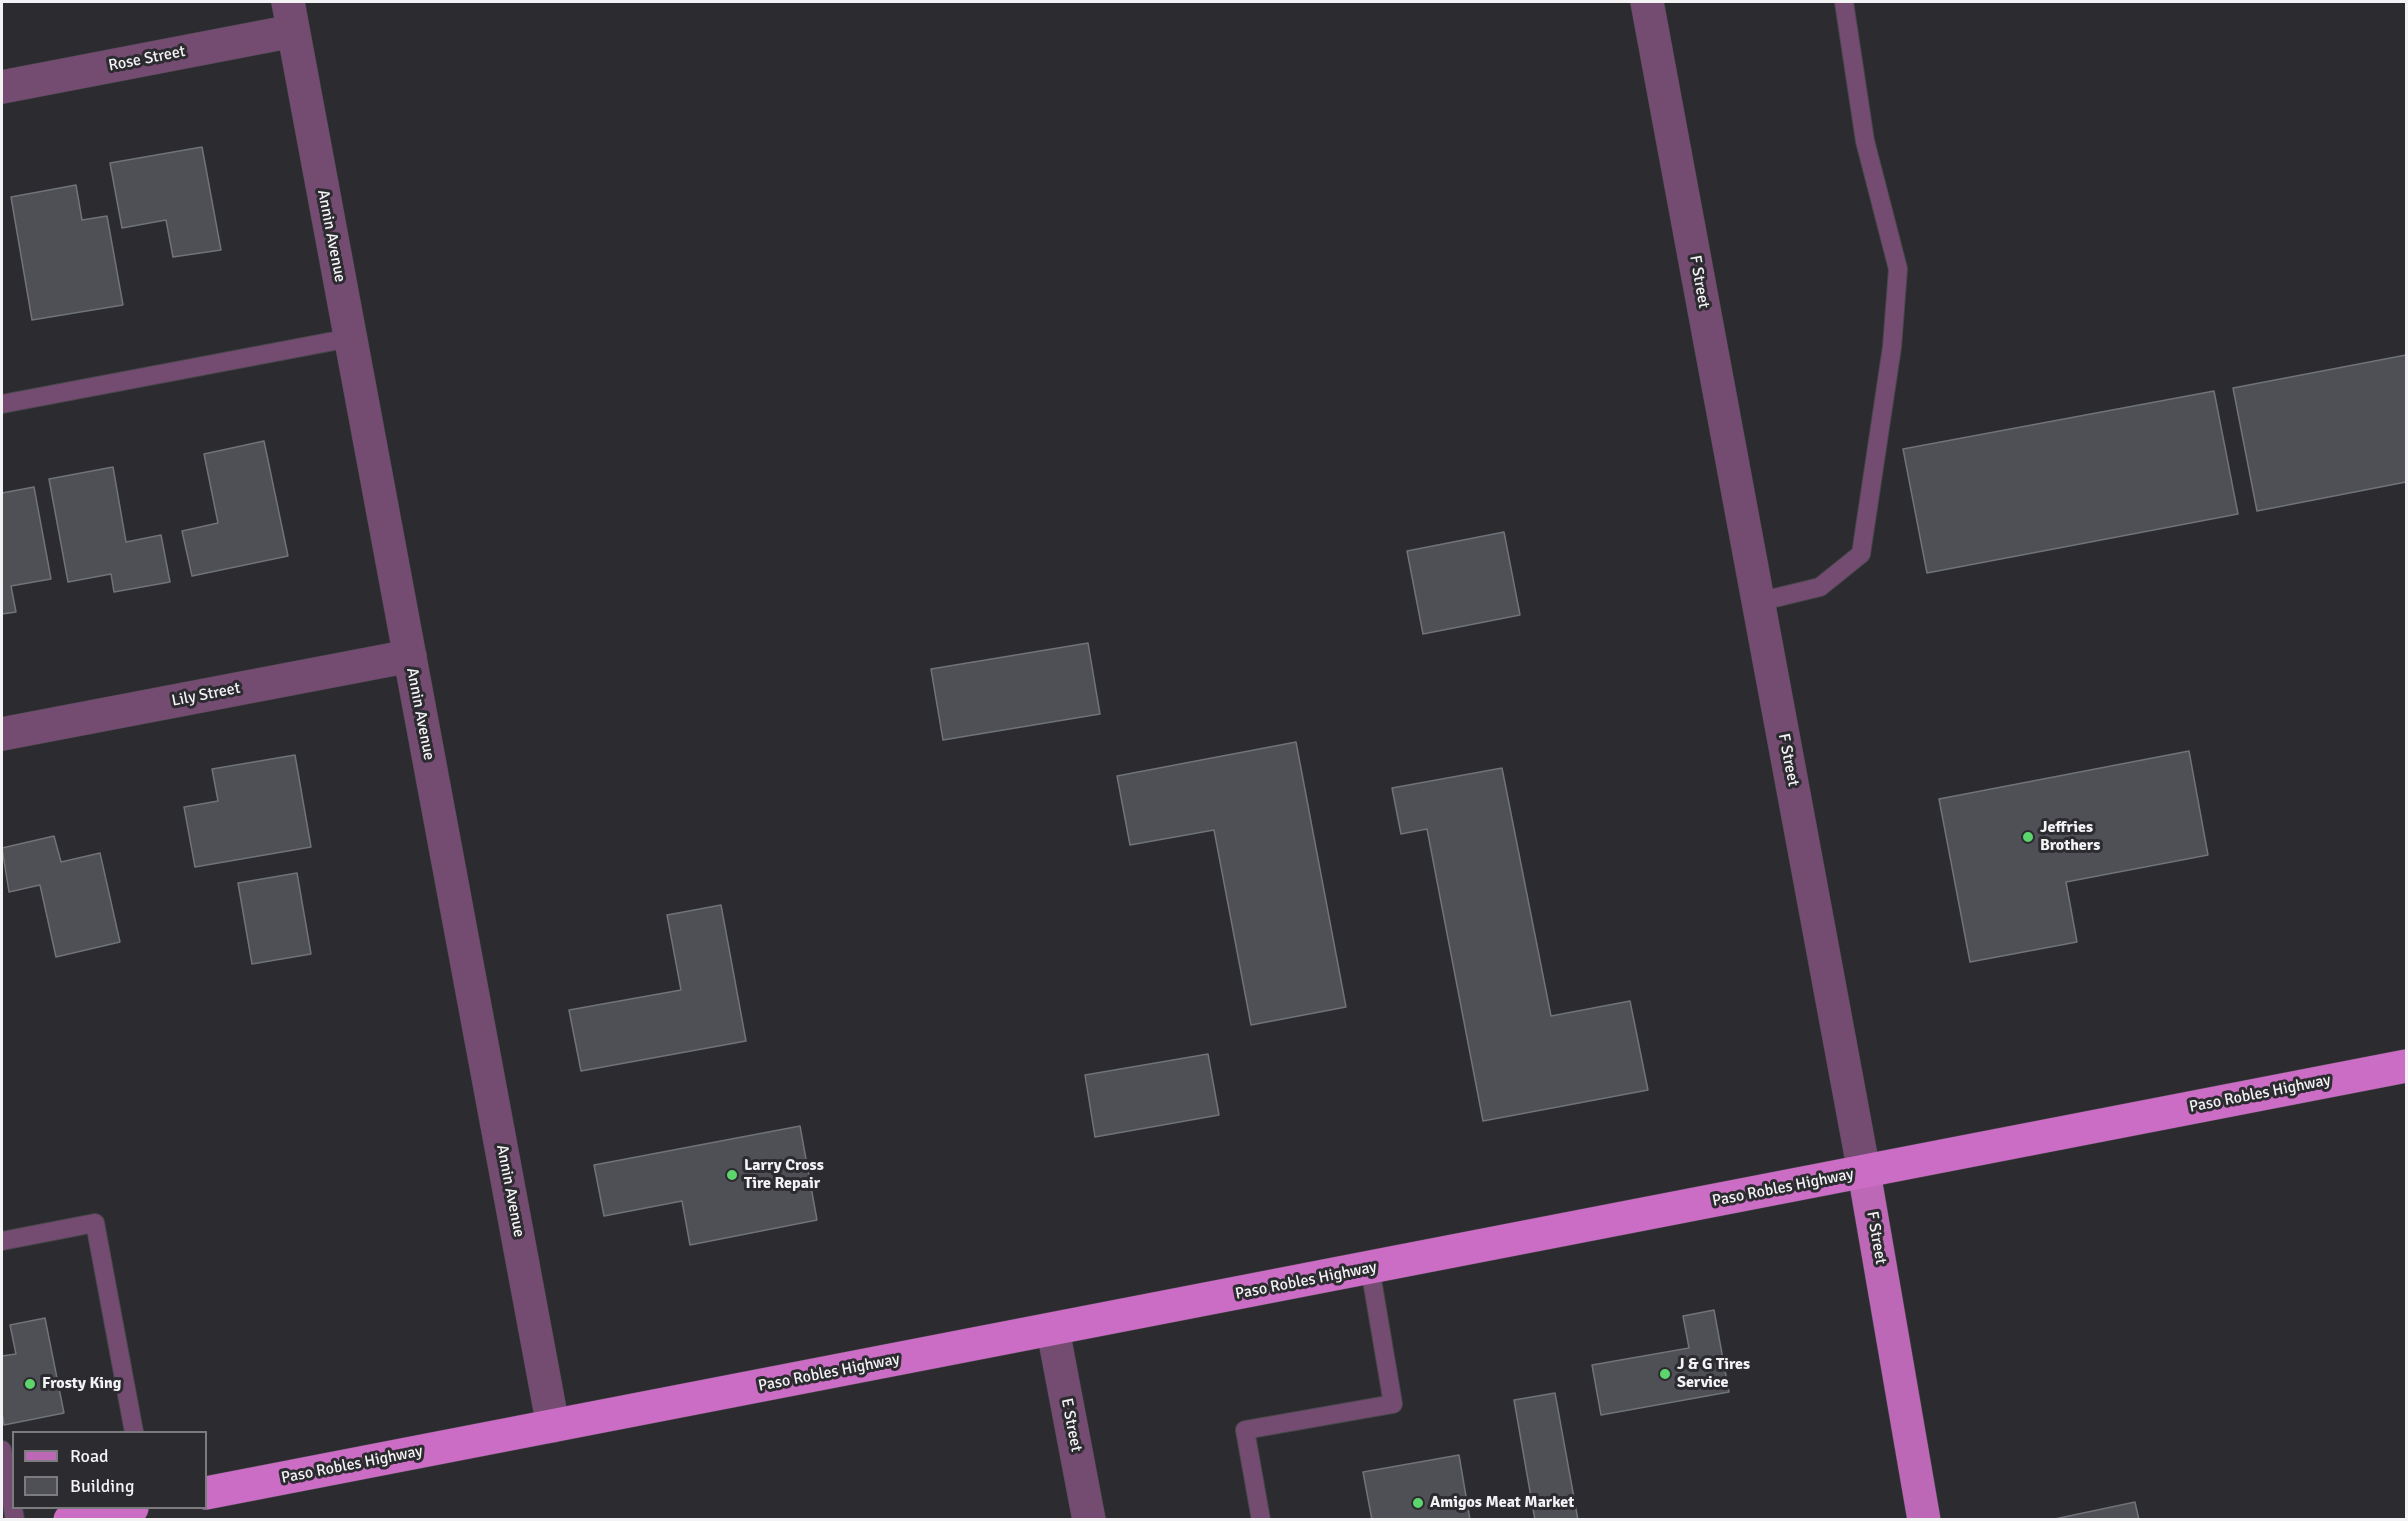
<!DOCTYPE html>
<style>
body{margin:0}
#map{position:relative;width:2408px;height:1521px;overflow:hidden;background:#2c2b30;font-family:Signika,sans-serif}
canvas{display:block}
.frame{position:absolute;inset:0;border:3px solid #f3f2f5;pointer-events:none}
.legend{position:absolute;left:12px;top:1431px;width:195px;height:78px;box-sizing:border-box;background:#2c2b30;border:2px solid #7c7b7f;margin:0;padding:8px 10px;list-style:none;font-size:18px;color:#f3f2f5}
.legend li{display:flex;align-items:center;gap:12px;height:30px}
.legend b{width:30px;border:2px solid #7c7b7f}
</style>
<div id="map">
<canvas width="2408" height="1521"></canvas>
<div class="frame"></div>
<ul class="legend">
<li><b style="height:8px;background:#bd68b6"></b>Road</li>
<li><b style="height:16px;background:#4e5056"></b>Building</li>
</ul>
</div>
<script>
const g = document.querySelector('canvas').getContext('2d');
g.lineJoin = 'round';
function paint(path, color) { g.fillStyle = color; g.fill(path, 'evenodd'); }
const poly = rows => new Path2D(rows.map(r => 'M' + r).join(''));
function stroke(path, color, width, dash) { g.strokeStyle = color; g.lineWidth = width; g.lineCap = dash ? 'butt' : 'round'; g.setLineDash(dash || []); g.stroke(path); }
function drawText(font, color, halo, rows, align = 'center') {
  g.font = font + ' Signika,sans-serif'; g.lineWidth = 6; g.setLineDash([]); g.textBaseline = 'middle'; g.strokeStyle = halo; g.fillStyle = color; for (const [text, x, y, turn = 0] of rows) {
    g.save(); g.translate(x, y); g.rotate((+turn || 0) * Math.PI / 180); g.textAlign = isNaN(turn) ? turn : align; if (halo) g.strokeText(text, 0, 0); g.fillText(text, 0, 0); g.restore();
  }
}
const building = poly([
 [202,147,221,250,173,257,166,220,122,228,110,163,202,147],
 [76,185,82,220,107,216,123,305,32,320,11,197,76,185],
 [2406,355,2406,482,2257,511,2233,388,2406,355],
 [2214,391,2238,514,1927,573,1903,449,2214,391],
 [264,441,288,556,192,576,182,531,218,523,204,454,264,441],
 [113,467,126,542,161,535,170,582,114,592,111,574,68,582,49,479,113,467],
 [34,487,51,579,11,586,16,612,2,614,2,493,34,487],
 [1504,532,1520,615,1423,634,1407,551,1504,532],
 [1088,643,1100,714,943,740,931,669,1088,643],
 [1296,742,1346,1007,1251,1025,1214,830,1130,845,1117,776,1296,742],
 [2189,751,2208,855,2066,882,2077,942,1970,962,1939,799,2189,751],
 [295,755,311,847,195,867,184,807,218,801,212,769,295,755],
 [1502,768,1551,1016,1630,1001,1648,1090,1483,1121,1427,829,1401,834,1392,788,1502,768],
 [54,836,61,862,100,853,120,942,56,957,40,885,9,892,2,848,54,836],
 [297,873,311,954,252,964,238,883,297,873],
 [721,905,746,1041,581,1071,569,1010,681,990,667,915,721,905],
 [1208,1054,1219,1115,1095,1137,1085,1075,1208,1054],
 [800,1126,817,1220,690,1245,682,1201,604,1216,594,1165,800,1126],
 [1714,1310,1729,1392,1601,1415,1592,1365,1689,1348,1683,1316,1714,1310],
 [45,1318,64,1413,4,1425,2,1412,2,1356,16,1354,10,1325,45,1318],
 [1555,1393,1578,1520,1535,1520,1514,1400,1555,1393],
 [1459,1455,1470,1520,1372,1520,1363,1472,1459,1455],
 [2135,1502,2139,1520,2050,1520,2135,1502]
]);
const service = poly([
 [2,404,350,338],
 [1758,602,1820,587,1861,554,1892,347,1898,269,1865,141,1844,2],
 [2,1241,95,1223,134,1432],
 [2,1450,15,1520],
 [1261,1520,1245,1430,1393,1404,1370,1268]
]);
const minor = poly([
 [288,2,553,1426],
 [2,87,293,31],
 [2,734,410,656],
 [1053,1330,1089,1520]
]);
const tertiary = poly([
 [1647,2,1864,1172]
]);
const primary = poly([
 [1864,1172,1924,1520]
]);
const trunk = poly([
 [206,1493,2406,1066],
 [70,1520,132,1508]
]);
const markers = [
 [2028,837,6,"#5dd56d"],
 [732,1175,6,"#5dd56d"],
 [1665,1374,6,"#5dd56d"],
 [30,1384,6,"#5dd56d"],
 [1418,1503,6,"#5dd56d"]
];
const streetNames = [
 ["Rose Street",147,59,-11],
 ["Annin Avenue",331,236,79],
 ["F Street",1699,282,80],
 ["Lily Street",206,695,-11],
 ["Annin Avenue",420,714,79],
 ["F Street",1788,760,79],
 ["Paso Robles Highway",2260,1094,-11],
 ["Paso Robles Highway",1783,1188,-11],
 ["Annin Avenue",510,1191,79],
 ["F Street",1876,1238,80],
 ["Paso Robles Highway",1306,1281,-11],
 ["Paso Robles Highway",829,1373,-11],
 ["E Street",1071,1425,79],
 ["Paso Robles Highway",352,1465,-11]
];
const poiNames = [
 ["Jeffries",2040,828],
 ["Brothers",2040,846],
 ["Larry Cross",744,1166],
 ["Tire Repair",744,1184],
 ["J & G Tires",1677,1365],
 ["Service",1677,1383],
 ["Frosty King",42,1384],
 ["Amigos Meat Market",1430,1503]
];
paint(building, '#4e5056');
stroke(building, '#707378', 1.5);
stroke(service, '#48474c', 20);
stroke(minor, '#48474c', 34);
stroke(tertiary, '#48474c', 34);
stroke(primary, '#48474c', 34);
stroke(trunk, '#48474c', 34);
stroke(service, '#754c71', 18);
stroke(minor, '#754c71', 33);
stroke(tertiary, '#754c71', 33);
stroke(primary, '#bd68b6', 33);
stroke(trunk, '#cb6dc4', 33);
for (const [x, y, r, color] of markers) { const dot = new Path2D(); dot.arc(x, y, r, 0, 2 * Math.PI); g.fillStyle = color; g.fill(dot); stroke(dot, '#2c2b30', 2); }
drawText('16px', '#f3f2f5', '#2c2b30', streetNames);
drawText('bold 16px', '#f3f2f5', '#2c2b30', poiNames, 'left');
</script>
